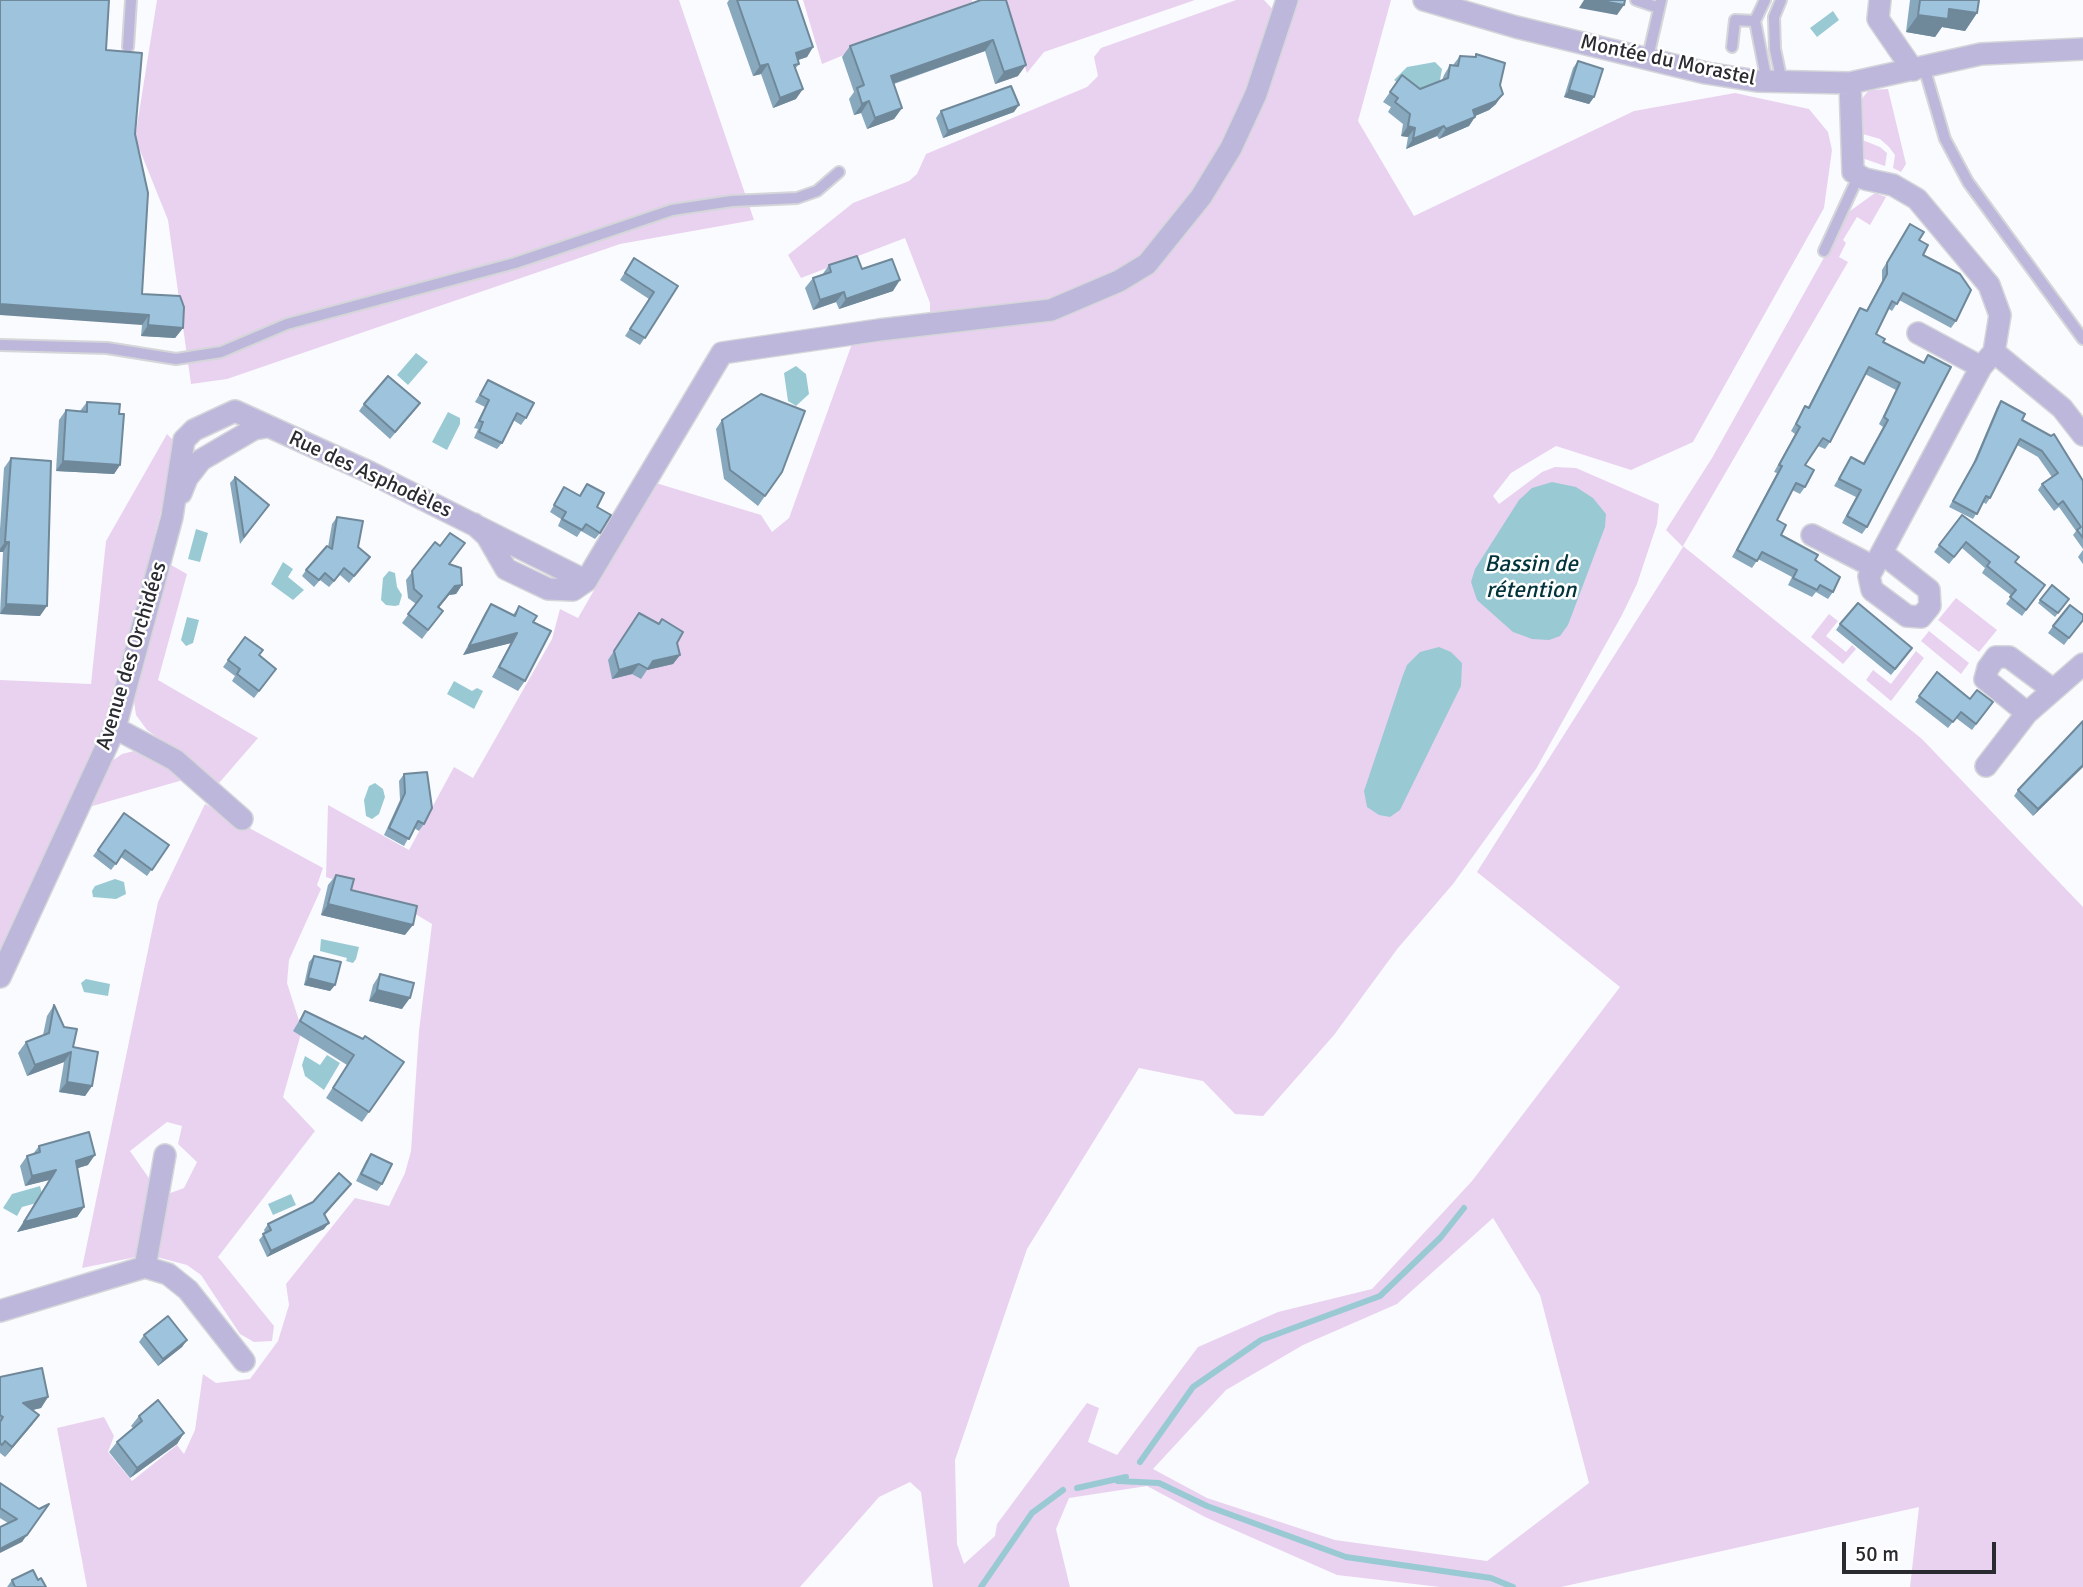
<!DOCTYPE html>
<meta charset="utf-8">
<style>
body{margin:0}
#map{position:relative;width:2083px;height:1587px;overflow:hidden;background:#fafbfe;font-family:Signika,sans-serif}
canvas{display:block}
.scale{position:absolute;left:1842px;top:1542px;width:154px;height:32px;box-sizing:border-box;border:4px solid #292b31;border-top:0;padding-left:9px;font-size:21px;line-height:24px;white-space:nowrap;color:#292b31;-webkit-text-stroke:5px #fff;paint-order:stroke}
</style>
<div id="map">
<canvas width="2083" height="1587"></canvas>
<div class="scale">50 m</div>
</div>
<script>
const g = document.querySelector('canvas').getContext('2d');
g.lineJoin = 'round';
function paint(path, color) { g.fillStyle = color; g.fill(path, 'evenodd'); }
const poly = rows => new Path2D(rows.map(r => 'M' + r).join(''));
function stroke(path, color, width, dash) { g.strokeStyle = color; g.lineWidth = width; g.lineCap = dash ? 'butt' : 'round'; g.setLineDash(dash || []); g.stroke(path); }
function drawText(font, color, halo, rows, align = 'center') {
  g.font = font + ' Signika,sans-serif'; g.lineWidth = 5; g.setLineDash([]); g.textBaseline = 'middle'; g.strokeStyle = halo; g.fillStyle = color; for (const [text, x, y, turn = 0] of rows) {
    g.save(); g.translate(x, y); g.rotate((+turn || 0) * Math.PI / 180); g.textAlign = isNaN(turn) ? turn : align; if (halo) g.strokeText(text, 0, 0); g.fillText(text, 0, 0); g.restore();
  }
}
const green = poly([
 [157,0,679,0,754,220,620,244,227,379,191,384,168,220,135,138],
 [803,0,972,0,972,2,822,64],
 [1001,0,1195,0,1044,52,1027,73],
 [1236,0,1264,0,1279,16,1256,74,1211,170,1143,256,1111,279,1040,302,991,309,930,312,930,303,905,238,801,278,788,255,853,203,909,181,917,174,926,154,1087,87,1098,76,1094,57,1101,48],
 [1299,0,1391,0,1358,121,1414,216,1634,111,1735,93,1809,109,1828,132,1832,150,1824,208,1693,442,1631,470,1556,446,1511,473,1493,496,1499,504,1542,472,1555,467,1576,468,1659,504,1657,524,1637,584,1622,615,1536,769,1453,884,1398,948,1334,1035,1263,1116,1235,1114,1203,1081,1139,1068,1027,1249,955,1460,957,1544,964,1564,995,1536,997,1524,1087,1403,1099,1408,1088,1442,1117,1455,1198,1347,1278,1312,1372,1289,1472,1181,1620,987,1477,872,1683,547,1666,530,1712,458,1850,211,1875,193,1886,197,1870,225,1857,217,1843,240,1846,243,1839,257,1848,262,1683,546,1922,739,2083,907,2083,1587,1910,1587,1919,1507,1561,1587,1440,1587,1337,1575,1205,1517,1147,1486,1069,1498,1056,1529,1070,1587,933,1587,921,1492,910,1482,879,1497,800,1587,87,1587,57,1428,104,1417,114,1436,108,1452,132,1481,177,1445,184,1454,195,1430,203,1374,216,1383,250,1379,278,1341,289,1305,286,1284,355,1198,389,1206,405,1173,411,1151,419,1031,432,924,412,912,350,897,349,885,326,877,328,805,409,850,454,767,473,778,552,639,560,609,578,618,656,483,761,515,772,532,789,518,853,341,1042,319,1099,302,1148,275,1188,232,1222,183,1264,97],
 [1493,1218,1540,1295,1589,1483,1487,1561,1335,1540,1207,1498,1153,1469,1226,1390,1303,1345,1397,1304],
 [1888,89,1906,164,1901,172,1893,168,1895,155,1889,147,1880,139,1856,132,1858,105,1864,96,1869,90],
 [1860,139,1880,147,1887,153,1885,166,1862,158],
 [167,434,178,445,110,710,88,768,0,952,0,680,91,684,106,541],
 [171,565,187,574,158,680,258,738,219,783,147,730,136,715,134,701],
 [1956,598,1997,630,1979,652,1938,620],
 [1829,614,1838,621,1826,636,1846,652,1852,645,1856,649,1843,664,1811,637],
 [1929,631,1969,663,1961,674,1921,641],
 [1916,651,1924,658,1891,701,1866,680,1873,670,1891,684],
 [134,751,149,755,183,780,89,807,112,761,122,754],
 [205,804,323,868,317,885,321,889,289,960,287,983,302,1030,283,1097,315,1131,218,1257,274,1326,272,1341,254,1342,240,1334,201,1275,187,1265,153,1256,165,1195,184,1188,197,1162,178,1144,182,1126,167,1122,130,1151,153,1184,136,1257,82,1268,158,902]
]);
const water = poly([
 [1833,11,1839,20,1817,37,1810,28],
 [1435,62,1442,69,1439,86,1414,95,1394,80,1407,67],
 [416,353,428,362,408,385,397,375],
 [796,366,806,374,809,394,796,406,788,401,784,373],
 [448,412,460,418,460,424,447,450,432,442],
 [1552,482,1576,487,1593,498,1606,514,1605,527,1568,625,1560,636,1549,640,1532,639,1513,632,1477,600,1471,582,1475,569,1519,500,1532,488],
 [196,529,208,533,200,562,188,559],
 [283,562,293,569,288,577,304,590,293,600,271,584],
 [389,571,395,573,397,587,402,595,399,605,395,606,386,605,381,600,383,578],
 [187,617,199,620,193,643,186,646,181,640],
 [1439,647,1451,652,1462,663,1461,686,1400,810,1390,817,1379,815,1367,807,1364,791,1403,675,1407,665,1420,652],
 [454,681,472,691,477,688,483,691,474,709,447,694],
 [375,783,383,789,385,797,379,814,372,819,366,816,364,800,369,786],
 [115,879,124,882,126,894,116,899,93,897,92,891,95,886],
 [321,939,359,947,356,959,353,963,346,961,347,958,320,951],
 [86,979,110,984,108,996,84,992,81,983],
 [327,1055,340,1063,324,1090,305,1076,302,1065,305,1056,320,1065],
 [40,1186,44,1201,22,1207,17,1216,3,1208,12,1194],
 [291,1194,296,1205,273,1215,268,1204]
]);
const stream = poly([
 [1140,1462,1193,1387,1261,1340,1380,1296,1441,1237,1464,1208],
 [1118,1481,1159,1483,1207,1506,1346,1557,1491,1578,1513,1587],
 [1077,1488,1126,1477],
 [981,1587,1032,1513,1063,1490]
]);
const service = poly([
 [1636,0,1659,8],
 [1765,0,1755,21,1767,82],
 [1781,0,1774,17,1775,49,1782,82],
 [128,47,131,0],
 [1732,47,1735,20,1755,21],
 [1648,57,1661,0],
 [1924,67,1945,139,1968,182,2083,339],
 [1824,251,1858,177],
 [0,345,107,348,176,359,221,352,287,324,515,263,672,210,732,201,797,198,817,191,839,172]
]);
const minor = poly([
 [1424,0,1516,27,1706,73,1757,81,1850,83,1981,54,2083,49],
 [1880,0,1878,19,1913,70],
 [1850,83,1853,172,1865,179,1893,185,1917,199,1989,285,2000,315,1994,352,2062,408,2083,435],
 [1918,333,1981,367],
 [181,493,187,478,201,460,254,429,266,427],
 [474,524,487,536,506,569,548,589,573,590,586,581,722,353,879,330,1051,310,1119,281,1147,264,1201,197,1231,148,1256,94,1287,0],
 [1812,535,1874,567],
 [1882,553,1929,590,1930,606,1921,617,1907,616,1872,590,1869,576,1874,567,1981,367,1994,352],
 [2027,713,1985,679,1988,668,1996,657,2009,657,2052,689],
 [115,728,175,760,242,819],
 [1986,766,2027,713,2083,664],
 [0,977,115,728,172,517,184,440,194,430,235,411,369,472,586,581],
 [145,1267,165,1155],
 [0,1311,145,1267,168,1274,188,1290,244,1361]
]);
const wall = poly([
 [729,0,797,0,813,47,807,57,798,60,799,64,795,69,796,99,773,108,761,74,753,76,727,3],
 [981,0,1018,76,995,84,985,51,894,84,902,108,894,119,867,129,861,113,854,115,849,99,854,92,842,57,850,46],
 [1910,0,1979,0,1977,13,1965,31,1942,27,1935,37,1906,32],
 [106,50,135,134,142,294,183,328,175,338,141,336,142,325],
 [1476,54,1500,85,1496,104,1489,110,1475,116,1469,126,1439,139,1437,136,1406,149,1408,137,1401,136,1403,124,1388,112,1391,107,1383,102,1402,75,1420,89,1442,80,1444,75,1450,65,1453,65,1460,56,1475,57],
 [1578,61,1594,97,1589,104,1564,97,1573,68],
 [941,111,1014,112,943,138,936,118],
 [1910,224,1919,240,1923,255,1956,321,1951,328,1899,300,1892,311,1889,309,1876,334,1883,342,1923,362,1928,355,1867,527,1862,534,1842,523,1856,497,1834,486,1851,457,1863,463,1883,427,1879,424,1896,390,1865,374,1830,442,1825,449,1818,446,1805,465,1805,487,1800,494,1792,490,1777,520,1781,535,1815,560,1833,592,1828,599,1816,592,1812,597,1788,585,1792,577,1758,559,1752,568,1732,557,1777,473,1774,472,1795,434,1791,431,1801,413,1805,406,1808,407,1856,315,1860,308,1866,311,1882,281,1882,270],
 [634,258,678,286,640,345,625,336,649,299,620,280],
 [829,265,862,269,893,291,839,309,836,302,813,310,805,288,813,278,822,275],
 [488,380,526,418,521,425,513,420,502,443,497,449,474,438,478,429,474,428,485,407,475,402],
 [2001,401,2022,420,2083,481,2083,549,2073,535,2076,531,2059,507,2054,511,2038,490,2042,484,2052,477,2038,457,2017,445,1990,498,1986,504,1983,502,1973,519,1949,507,1972,466,1997,407],
 [87,402,119,414,120,465,114,474,56,471,59,420,66,410,80,411],
 [364,404,415,410,390,439,359,411],
 [722,420,782,472,758,506,724,479,716,429],
 [11,458,40,616,0,614,3,552,0,552,0,529,4,468],
 [235,477,269,505,240,544,230,483],
 [587,484,597,507,600,533,595,539,581,531,577,537,558,526,561,519,550,512,564,487,579,496],
 [1962,515,2016,562,2045,585,2022,616,2006,604,2012,596,1982,573,1985,568,1962,548,1949,564,1934,552],
 [337,517,358,547,370,557,349,583,340,575,329,587,320,580,314,587,302,576,306,570,328,547,332,524],
 [435,542,462,585,456,594,449,595,439,607,443,611,422,639,402,623,416,604,408,598,406,580],
 [2083,550,2083,564,2078,557],
 [2052,585,2069,599,2055,617,2038,603],
 [491,604,513,615,519,606,533,622,525,681,518,691,492,677,511,643,463,655,485,613],
 [639,613,677,643,680,655,673,664,647,670,641,679,632,674,612,679,608,660],
 [2083,620,2064,645,2048,633,2053,626],
 [1840,624,1908,654,1891,675,1836,630],
 [245,637,259,655,276,669,254,698,232,681,235,676,223,667],
 [1937,672,1970,699,1993,702,1972,730,1956,718,1948,728,1915,702],
 [2083,721,2083,767,2033,816,2014,796,2018,790],
 [404,774,424,824,419,831,414,828,404,846,384,835,400,800,399,781],
 [124,813,169,845,147,876,121,857,111,870,93,856],
 [336,875,351,890,405,935,321,915,328,885],
 [314,956,335,985,330,991,304,985,309,962],
 [380,974,402,1009,369,1001,373,985],
 [54,1005,73,1047,92,1086,85,1096,59,1092,64,1062,27,1076,18,1053,26,1042,43,1035,47,1016],
 [305,1011,404,1062,362,1122,326,1098,347,1065,293,1031],
 [39,1146,88,1165,77,1168,84,1207,77,1217,17,1232,49,1180,25,1186,20,1166,27,1156,33,1154],
 [371,1154,382,1184,377,1191,356,1181,366,1161],
 [351,1184,325,1215,324,1229,267,1257,259,1240,265,1233,264,1230,268,1224],
 [144,1335,187,1340,182,1347,158,1366,139,1342],
 [0,1377,48,1397,41,1408,32,1410,39,1415,5,1457,0,1453],
 [139,1416,184,1433,177,1444,130,1478,109,1452,117,1442,133,1428,131,1426],
 [0,1483,39,1509,22,1542,8,1523,0,1518],
 [12,1580,38,1580,46,1587,7,1587]
]);
const shadedWall = poly([
 [1584,0,1597,0,1624,5,1617,15,1579,8],
 [1949,9,1977,13,1965,31,1942,27,1935,37,1906,32,1918,15],
 [993,40,985,51,883,87,891,76],
 [813,47,807,57,789,63,796,53],
 [768,64,761,74,753,76,760,66],
 [1026,65,1018,76,995,84,1004,72],
 [803,89,796,99,773,108,780,98],
 [1569,90,1594,97,1589,104,1564,97],
 [1503,94,1496,104,1489,110,1466,120,1473,110],
 [869,101,861,113,854,115,862,104],
 [1019,105,1014,112,943,138,948,131],
 [902,108,894,119,867,129,875,118],
 [1475,117,1469,126,1439,139,1446,129],
 [1408,126,1415,128,1408,137,1401,136],
 [1444,126,1437,136,1406,149,1413,139],
 [900,280,893,291,839,309,846,299],
 [844,292,836,302,813,310,820,300],
 [0,304,149,315,142,325,0,315],
 [148,325,183,328,175,338,141,336],
 [63,461,120,465,114,474,56,471],
 [5,542,9,542,3,552,0,552,0,549],
 [462,585,456,594,449,595,432,616,455,586],
 [6,604,47,606,40,616,0,614],
 [517,633,511,643,463,655,469,646],
 [680,655,673,664,647,670,653,661],
 [639,664,632,674,612,679,619,670],
 [2083,765,2083,767,2033,816,2038,809],
 [328,904,413,925,405,935,321,915],
 [308,978,335,985,330,991,304,985],
 [377,990,410,998,402,1009,369,1001],
 [71,1052,64,1062,27,1076,35,1065],
 [67,1082,92,1086,85,1096,59,1092],
 [95,1155,88,1165,69,1171,76,1161],
 [56,1170,49,1180,25,1186,32,1176],
 [84,1207,77,1217,17,1232,24,1222],
 [329,1223,324,1229,267,1257,271,1251],
 [187,1340,182,1347,158,1366,163,1359],
 [48,1397,41,1408,16,1414,23,1403],
 [39,1415,32,1425,5,1457,12,1447],
 [184,1433,177,1444,130,1478,137,1468],
 [27,1535,22,1542,0,1553,0,1549]
]);
const building = poly([
 [0,0,109,0,106,50,142,53,135,134,148,193,142,294,180,296,184,307,183,328,148,325,149,315,0,304,0,0],
 [737,0,797,0,813,47,796,53,799,64,794,65,803,89,780,98,768,64,760,66,737,0],
 [981,0,1006,0,1026,65,1004,72,993,40,891,76,902,108,875,118,869,101,862,104,857,88,864,85,850,46,981,0],
 [1597,0,1625,0,1624,5,1597,0],
 [1920,0,1979,0,1977,13,1949,9,1948,19,1918,15,1920,0],
 [1476,54,1505,63,1500,85,1503,94,1496,101,1473,110,1475,117,1446,129,1444,126,1413,139,1415,128,1408,126,1410,114,1395,102,1398,98,1390,92,1402,75,1420,89,1448,78,1450,65,1458,66,1460,56,1476,57,1476,54],
 [1578,61,1603,69,1594,97,1569,90,1578,61],
 [1011,86,1019,105,948,131,941,111,1011,86],
 [1910,224,1924,232,1919,240,1928,245,1923,255,1960,274,1971,290,1956,321,1903,293,1897,304,1892,301,1876,334,1885,339,1883,342,1924,363,1928,355,1951,367,1867,527,1847,516,1861,490,1839,479,1851,457,1864,464,1888,420,1884,417,1900,383,1869,367,1830,442,1823,438,1805,465,1814,470,1805,487,1796,483,1777,520,1786,525,1781,535,1818,555,1815,560,1840,577,1833,592,1820,585,1817,590,1793,578,1797,570,1762,552,1757,561,1737,550,1782,466,1779,465,1800,427,1796,424,1805,406,1809,408,1860,308,1867,311,1887,274,1887,263,1910,224],
 [857,256,862,269,892,259,900,280,846,299,844,292,820,300,813,278,831,272,829,265,857,256],
 [634,258,678,286,645,338,630,329,654,292,625,273,634,258],
 [388,376,420,403,395,432,364,404,388,376],
 [488,380,534,403,526,418,517,413,502,443,479,432,483,422,479,421,489,400,480,395,488,380],
 [761,394,805,411,782,472,765,496,730,470,722,420,761,394],
 [2001,401,2025,414,2022,420,2051,436,2054,434,2083,481,2083,538,2077,530,2081,527,2063,501,2058,505,2042,484,2058,473,2042,451,2020,439,1990,498,1986,496,1977,514,1953,501,1976,460,2001,401],
 [87,402,120,404,119,414,124,414,120,465,63,461,66,410,87,412,87,402],
 [11,458,51,461,47,606,6,604,9,542,5,542,11,458],
 [235,477,269,505,244,537,235,477],
 [587,484,604,493,597,507,611,515,600,533,586,524,582,530,562,519,566,512,554,505,564,487,580,496,587,484],
 [1962,515,2019,557,2015,562,2045,585,2026,610,2010,597,2016,590,1987,566,1990,562,1966,542,1954,557,1939,545,1962,515],
 [337,517,363,521,358,547,370,557,354,576,344,568,334,581,325,573,319,580,306,570,327,546,332,549,337,517],
 [450,533,465,543,449,564,461,568,462,585,455,586,438,607,443,611,428,630,408,614,422,596,414,589,412,571,435,542,440,546,450,533],
 [2052,585,2069,599,2058,613,2040,600,2052,585],
 [1858,603,1912,648,1895,669,1840,624,1858,603],
 [491,604,515,616,519,606,537,616,533,622,551,631,525,681,499,667,517,633,469,646,491,604],
 [2070,605,2083,615,2083,620,2069,638,2053,626,2070,605],
 [639,613,659,624,662,619,683,632,677,643,680,655,653,661,648,669,639,664,619,670,614,651,639,613],
 [245,637,263,650,259,655,276,669,259,691,237,674,240,669,228,660,245,637],
 [1937,672,1970,699,1977,690,1993,702,1976,724,1961,712,1953,722,1919,696,1937,672],
 [2083,721,2083,765,2038,809,2018,790,2083,721],
 [427,772,432,808,424,824,418,821,409,839,389,828,405,793,404,774,427,772],
 [124,813,169,845,152,870,125,850,116,864,98,850,124,813],
 [336,875,354,879,351,890,417,906,413,925,328,904,336,875],
 [314,956,341,962,335,985,308,978,314,956],
 [380,974,414,983,410,998,377,990,380,974],
 [54,1005,64,1027,77,1029,73,1047,98,1052,92,1086,67,1082,71,1052,35,1065,26,1042,49,1033,54,1005],
 [305,1011,363,1039,365,1036,404,1062,369,1112,333,1088,354,1055,300,1021,305,1011],
 [89,1132,95,1155,76,1161,84,1207,24,1222,56,1170,32,1176,27,1156,40,1152,39,1146,89,1132],
 [371,1154,392,1164,382,1184,361,1174,371,1154],
 [339,1173,351,1184,324,1214,329,1223,271,1251,263,1234,271,1230,268,1224,313,1202,339,1173],
 [168,1316,187,1340,163,1359,144,1335,168,1316],
 [42,1368,48,1397,23,1403,39,1415,12,1447,5,1441,2,1445,0,1443,0,1422,3,1417,0,1415,0,1377,42,1368],
 [158,1400,184,1433,137,1468,117,1442,142,1421,139,1416,158,1400],
 [0,1483,39,1509,49,1504,27,1535,0,1549,0,1527,17,1519,0,1508,0,1483],
 [33,1570,38,1580,41,1578,46,1587,15,1587,12,1580,33,1570]
]);
const streetNames = [
 ["Montée du Morastel",1668,61,12],
 ["Rue des Asphodèles",370,475,25],
 ["Avenue des Orchidées",132,656,-73]
];
const waterNames = [
 ["Bassin de",1531,565],
 ["rétention",1531,591]
];
paint(green, '#e9d2f0');
paint(water, '#99cad4');
stroke(stream, '#99cad4', 6);
stroke(service, '#d4d6d9', 14);
stroke(minor, '#d4d6d9', 24);
stroke(service, '#bcb7db', 10);
stroke(minor, '#bcb7db', 21);
paint(wall, '#88a8bd');
paint(shadedWall, '#6f889a');
paint(building, '#9ec3dc');
stroke(building, '#6f889a', 2);
drawText('21px', '#292b31', '#fff', streetNames);
drawText('italic 23px', '#03343c', '#fff', waterNames);
</script>
